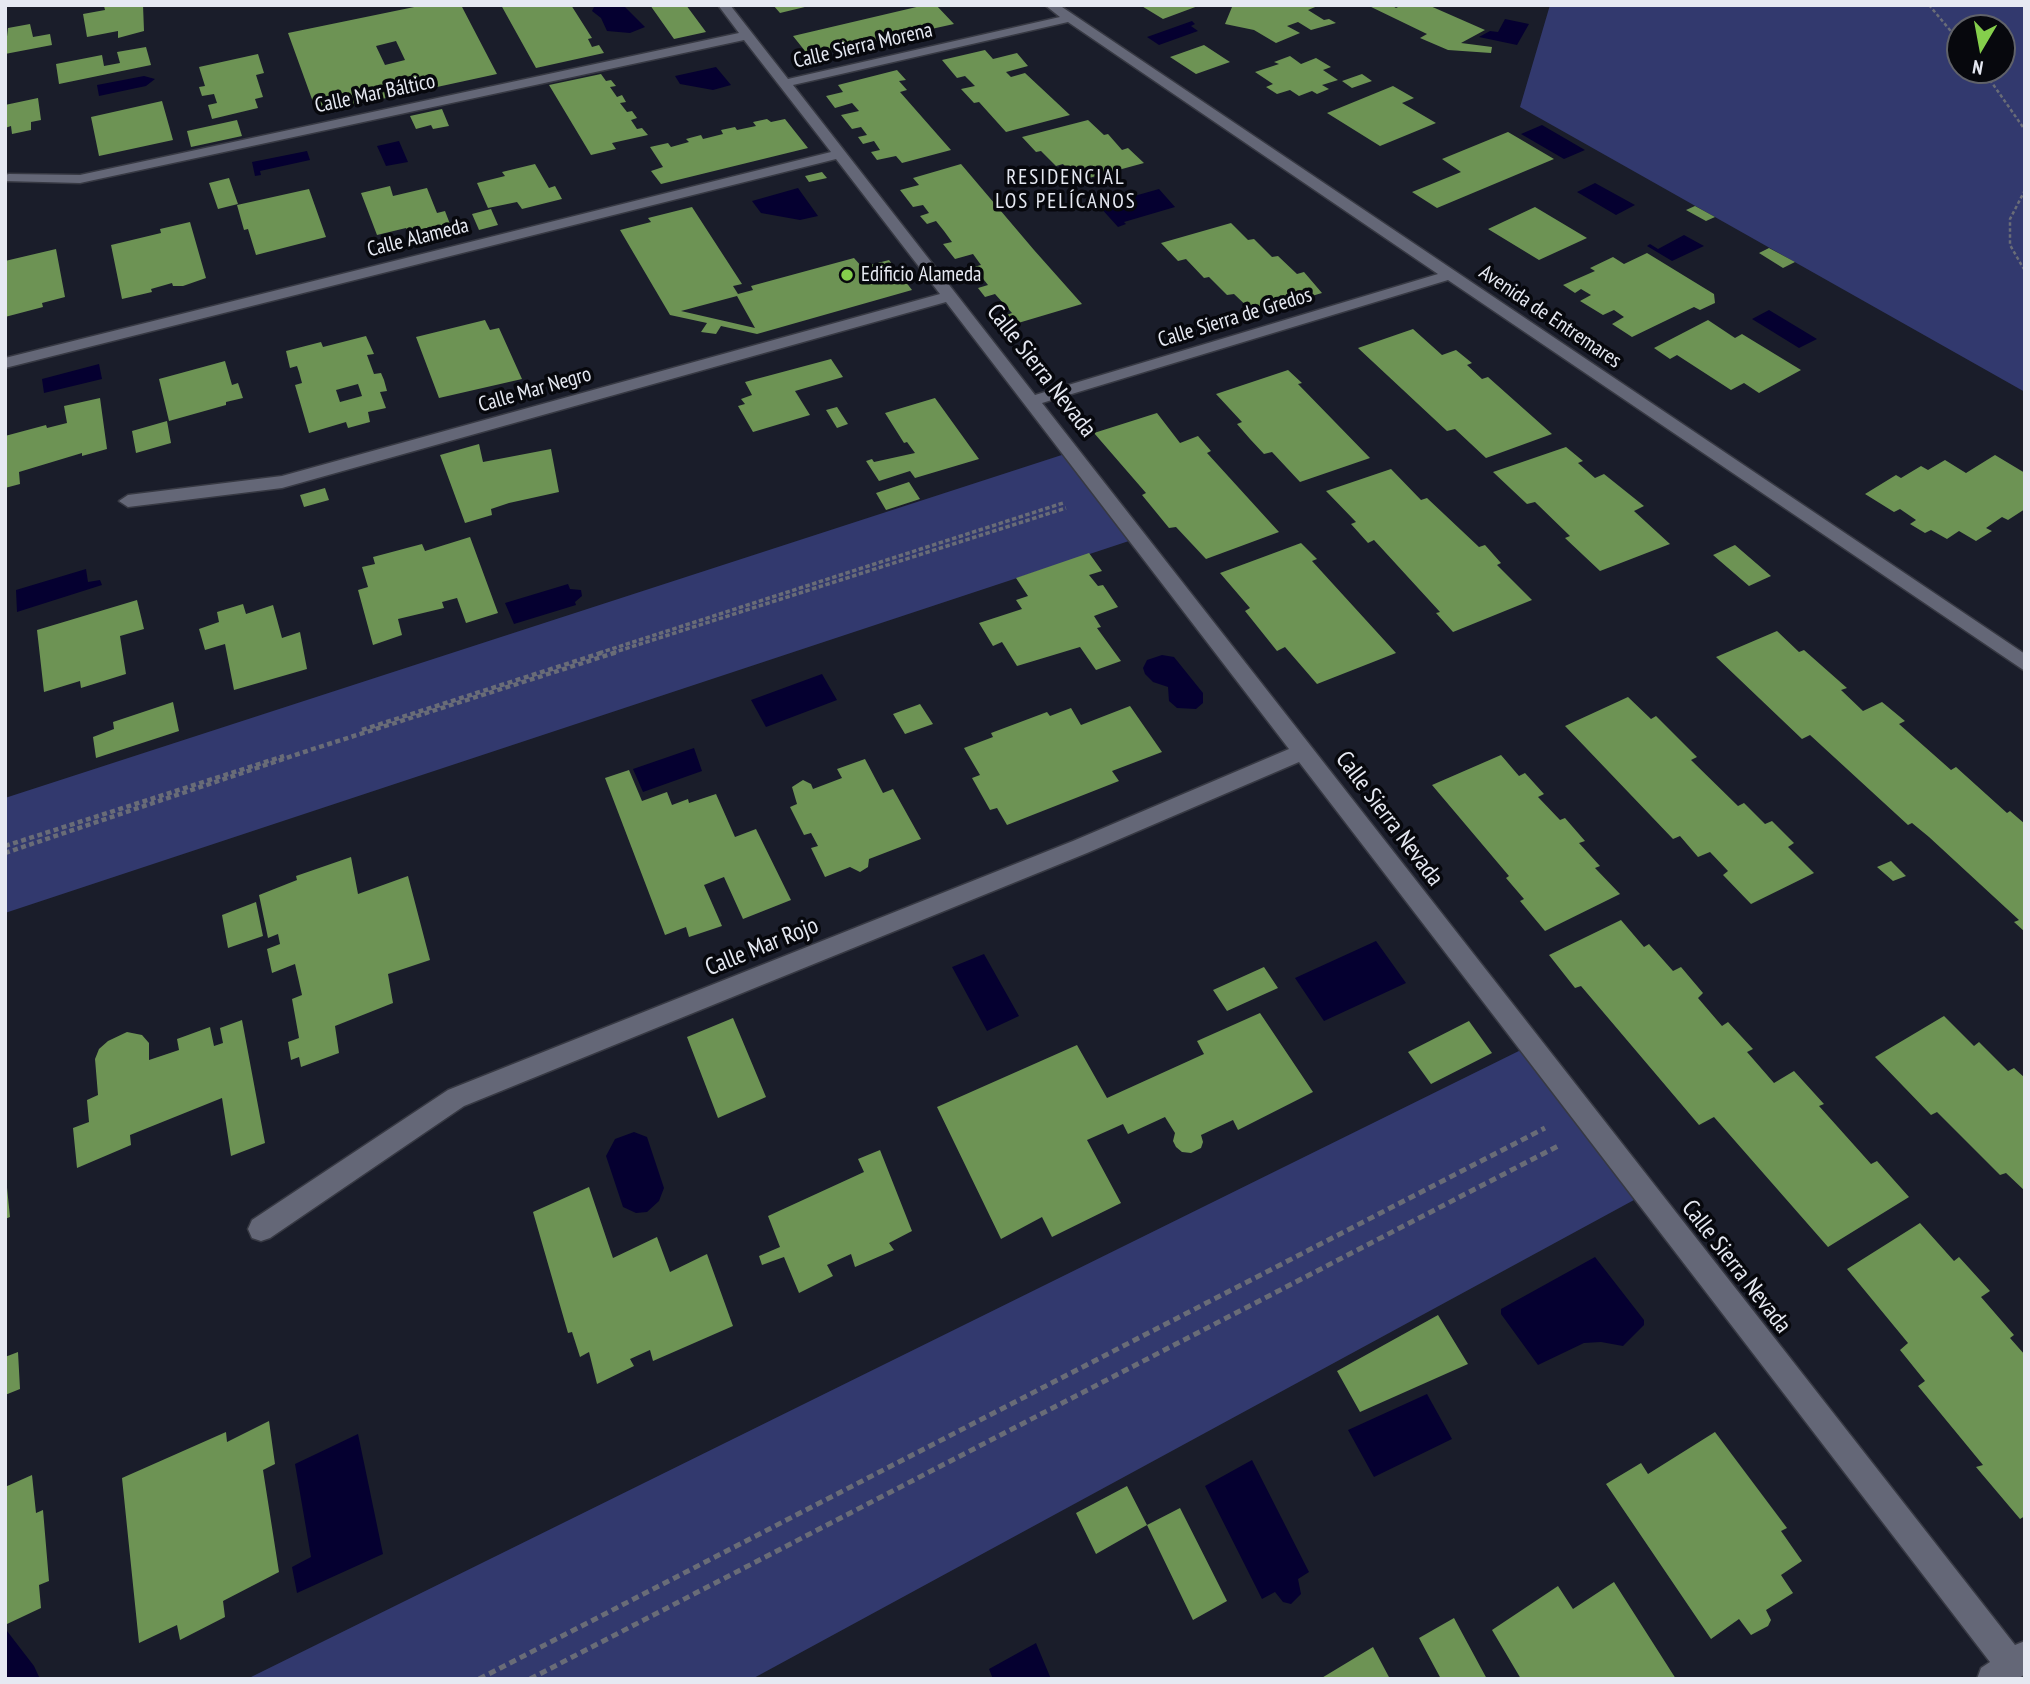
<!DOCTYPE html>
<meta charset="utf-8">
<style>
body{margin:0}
#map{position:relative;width:2030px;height:1684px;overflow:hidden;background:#1a1d2a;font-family:"PT Sans Narrow",sans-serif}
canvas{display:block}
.frame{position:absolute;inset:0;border:7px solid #e6e9f2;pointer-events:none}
.north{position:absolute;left:1946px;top:14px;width:70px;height:70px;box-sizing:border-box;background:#07080d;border:2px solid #606269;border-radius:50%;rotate:190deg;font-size:19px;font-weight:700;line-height:28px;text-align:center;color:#e6e9f2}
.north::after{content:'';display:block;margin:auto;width:24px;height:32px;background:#85cf4c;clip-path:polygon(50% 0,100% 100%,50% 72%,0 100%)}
</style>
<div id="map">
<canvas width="2030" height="1684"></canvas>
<div class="frame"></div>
<div class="north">N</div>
</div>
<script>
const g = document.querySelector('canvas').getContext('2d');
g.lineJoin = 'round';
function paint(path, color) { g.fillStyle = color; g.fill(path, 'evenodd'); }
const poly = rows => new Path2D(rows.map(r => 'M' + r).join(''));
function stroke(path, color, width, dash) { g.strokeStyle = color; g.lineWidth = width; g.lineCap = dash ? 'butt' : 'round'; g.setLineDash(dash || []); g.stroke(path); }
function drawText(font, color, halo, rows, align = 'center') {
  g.font = font + ' "PT Sans Narrow",sans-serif'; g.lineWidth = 7; g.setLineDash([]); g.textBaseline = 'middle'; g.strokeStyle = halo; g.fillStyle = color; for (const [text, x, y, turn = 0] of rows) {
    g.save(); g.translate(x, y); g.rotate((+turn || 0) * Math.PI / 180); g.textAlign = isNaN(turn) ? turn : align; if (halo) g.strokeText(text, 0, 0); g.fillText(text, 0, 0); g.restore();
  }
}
const green = poly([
 [1550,5,2025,5,2025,392,1520,107],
 [1960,28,2002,28,2002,70,1960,70],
 [1071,452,1138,538,5,913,5,798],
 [1531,1045,1645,1194,752,1679,247,1679]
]);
const water = poly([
 [595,5,623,5,645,27,630,33,607,31,601,18,592,11],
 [1505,19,1529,24,1517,45,1479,37,1490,31,1498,32],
 [1192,21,1195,24,1191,26,1198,31,1159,45,1147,37],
 [716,67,731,85,713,90,680,84,675,76],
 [144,76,155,79,146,86,99,96,97,85],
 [1542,125,1585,150,1564,159,1521,134],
 [399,141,408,162,386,166,377,146],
 [307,151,310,160,260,171,261,175,255,176,252,162],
 [1595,183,1635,205,1616,215,1577,192],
 [798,188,818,216,800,220,761,213,752,201],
 [1159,189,1175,207,1124,222,1126,224,1118,227,1099,206],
 [1684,235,1704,246,1672,261,1647,246,1650,244,1658,249],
 [1769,310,1817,339,1799,348,1752,319],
 [99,364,102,379,44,393,42,379],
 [86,569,88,582,100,580,102,585,17,612,16,590],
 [568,584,570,589,581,590,582,596,575,602,576,605,514,624,505,603],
 [1162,655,1174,657,1203,693,1203,703,1196,709,1177,708,1169,701,1168,687,1153,682,1145,674,1143,668,1147,660],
 [822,674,837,700,766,727,751,700],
 [694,748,702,771,643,792,633,769],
 [1376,941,1406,983,1324,1021,1295,978],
 [984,954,1019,1016,987,1031,952,967],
 [634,1132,647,1137,664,1188,659,1201,647,1212,636,1213,623,1207,606,1156,615,1139],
 [1595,1257,1644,1320,1644,1325,1623,1346,1601,1342,1584,1343,1538,1365,1501,1314,1501,1309],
 [1427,1394,1452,1439,1374,1477,1348,1430],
 [358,1434,383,1554,297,1593,292,1567,311,1557,295,1464],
 [1252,1460,1309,1572,1298,1579,1301,1594,1291,1604,1283,1602,1275,1592,1262,1599,1205,1486],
 [7,1631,34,1666,40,1679,5,1679],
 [1036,1643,1051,1679,993,1679,989,1669]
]);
const building = poly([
 [108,5,143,5,144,31,118,38,118,31,87,37,83,14,105,10,104,6],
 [424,5,461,5,497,74,317,113,288,33],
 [396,41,405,60,385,65,376,46],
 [501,5,571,5,592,38,588,39,592,47,599,45,604,53,536,68],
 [650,5,686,5,706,32,674,39],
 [773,5,808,5,809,6,780,13],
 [925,5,936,5,954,24,809,56,793,36],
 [1140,5,1198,5,1198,6,1163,19],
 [1238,5,1320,5,1308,10,1324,20,1329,19,1336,23,1311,30,1298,22,1287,26,1300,33,1276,43,1254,30,1225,24,1232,7],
 [1367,5,1391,5,1396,8,1402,5,1428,5,1485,30,1461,43,1492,47,1491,53,1448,50,1420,38,1427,34],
 [30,24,33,37,50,34,52,45,5,54,8,28],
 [1204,45,1230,62,1196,74,1170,57],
 [146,47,151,65,59,84,56,64,102,55,104,66,120,63,117,52],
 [985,50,993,59,1017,53,1028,66,1006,72,1011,77,1025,73,1070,115,1006,132,979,102,974,103,961,89,975,86,965,76,957,78,942,60],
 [258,54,264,73,256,75,263,97,255,99,258,108,212,119,208,105,217,103,214,94,202,96,199,87,205,86,199,67],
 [1290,56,1301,64,1316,58,1331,67,1323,70,1338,80,1322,85,1329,89,1317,94,1312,91,1299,96,1290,90,1277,94,1266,87,1273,84,1255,72,1279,64,1274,62],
 [897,70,906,80,899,81,907,90,900,92,951,150,902,163,896,156,877,160,871,152,880,150,874,141,863,144,858,137,867,135,861,127,852,129,841,115,859,111,852,103,835,108,826,96,843,92,838,85],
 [601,74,606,81,611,80,616,86,610,87,617,97,622,95,626,102,620,103,627,112,632,111,637,118,631,120,637,129,642,128,648,135,612,143,616,149,591,155,549,85],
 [1362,74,1372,81,1352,88,1342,81],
 [1393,86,1414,98,1402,103,1436,123,1380,146,1327,113],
 [38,98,41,120,31,122,31,130,12,134,11,126,5,128,5,105],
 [162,101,173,140,99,156,91,117],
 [442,109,449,126,433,129,431,125,416,129,410,116],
 [767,119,771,122,785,119,808,148,661,184,651,171,663,167,650,147,668,143,671,147,689,142,686,139,701,135,703,139,723,134,721,130,735,127,737,130,756,126,753,122],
 [237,120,242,136,191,147,187,131],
 [1088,120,1104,135,1108,134,1122,150,1128,148,1144,163,1078,181,1063,164,1056,166,1041,151,1036,152,1022,137],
 [1508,132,1554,159,1437,208,1412,192,1461,172,1442,159],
 [535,164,549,188,555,186,562,199,522,209,517,202,488,208,477,183,505,176,502,172],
 [961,164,1034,250,1082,304,1008,326,1001,317,1012,313,995,294,985,297,978,288,988,285,980,275,970,278,963,270,981,265,973,254,955,259,943,244,952,242,944,231,936,221,927,224,920,216,929,213,923,205,913,207,900,190,919,185,913,178],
 [822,172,827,178,809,182,805,176],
 [229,178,238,204,218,209,209,183],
 [390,186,393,196,427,188,437,213,445,211,450,224,409,234,406,228,377,235,361,193],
 [309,189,326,237,256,255,248,229,244,230,237,205],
 [1695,206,1715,217,1706,221,1686,210],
 [692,207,742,284,733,286,738,294,753,290,751,286,854,258,862,267,889,260,912,290,757,334,721,326,716,334,701,332,707,323,670,315,620,230,651,222,648,218],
 [737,296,755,328,681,311],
 [1535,207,1587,238,1539,260,1488,229],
 [491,209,498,225,479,230,472,214],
 [190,222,206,278,183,286,173,286,172,283,151,289,152,292,122,299,111,245,161,233,160,229],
 [1231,223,1248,240,1254,239,1272,257,1278,256,1297,274,1304,272,1322,293,1254,313,1234,294,1227,295,1209,277,1204,278,1186,259,1178,261,1161,243],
 [1769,248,1795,262,1783,268,1759,253],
 [56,249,65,297,42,303,43,307,5,317,5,261],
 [1647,253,1714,294,1715,303,1700,310,1694,307,1632,337,1612,324,1624,317,1614,310,1603,315,1580,301,1591,295,1581,289,1575,293,1563,285,1595,271,1590,268,1613,257,1624,264],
 [485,320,490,330,499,328,522,379,439,398,416,337],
 [1708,320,1735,338,1742,334,1801,370,1759,393,1744,383,1731,390,1677,355,1670,359,1654,348],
 [1413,329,1442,355,1456,350,1472,363,1467,365,1482,379,1488,377,1552,434,1486,458,1455,429,1447,431,1358,348],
 [366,336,374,354,367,355,374,374,381,373,384,380,387,391,380,392,386,408,368,412,370,422,348,428,346,422,309,433,295,385,302,383,299,372,297,366,290,368,286,351,321,342,323,347],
 [358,384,362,396,340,402,336,390],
 [831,359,843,377,795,391,810,415,753,432,738,406,745,404,741,399,752,395,745,382],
 [225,361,232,385,238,383,243,398,226,402,226,405,169,421,159,379],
 [1288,370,1302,383,1298,384,1370,458,1300,482,1272,452,1264,454,1250,439,1237,424,1242,422,1216,394],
 [100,398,107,449,82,456,82,453,19,472,20,484,5,488,5,436,46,425,47,428,67,423,64,406],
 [935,398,979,459,915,478,910,471,879,481,866,461,872,459,874,462,915,453,907,442,904,443,885,413],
 [837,407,848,424,837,428,826,410],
 [1157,413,1180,443,1198,436,1211,451,1207,453,1279,532,1206,559,1176,527,1169,528,1142,495,1146,493,1094,433],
 [167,421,171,443,136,453,132,431],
 [479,444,483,462,551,449,559,492,509,503,491,509,492,515,465,523,440,455],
 [1566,447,1583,461,1578,463,1595,478,1604,474,1644,506,1634,511,1670,544,1600,571,1565,538,1570,536,1535,502,1527,504,1493,472],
 [1995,455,2025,473,2025,509,2008,520,2002,517,1986,528,1992,531,1976,541,1959,531,1947,539,1931,530,1925,533,1910,524,1916,520,1900,509,1894,512,1865,494,1896,475,1901,478,1921,466,1928,470,1945,460,1966,473],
 [1391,469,1421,500,1427,498,1479,547,1485,545,1501,563,1497,565,1532,600,1453,632,1436,613,1440,612,1374,540,1368,543,1351,524,1356,522,1326,491],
 [909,482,920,499,886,510,876,493],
 [325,488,329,500,304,507,300,495],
 [470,537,498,613,466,623,457,598,442,602,444,608,398,619,402,635,373,645,358,590,368,587,362,567,375,564,373,557,422,544,425,551],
 [1301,543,1317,559,1312,561,1396,653,1317,684,1285,647,1277,651,1245,611,1250,608,1220,573],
 [1735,545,1771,576,1749,586,1713,555],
 [1089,553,1102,571,1089,575,1098,586,1103,585,1118,607,1094,616,1101,627,1097,628,1121,661,1096,670,1080,647,1017,666,1002,642,993,646,979,623,1022,609,1016,600,1028,596,1016,578],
 [137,600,144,629,120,636,126,674,81,688,80,681,44,692,37,630],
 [243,604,246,614,273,605,282,638,300,632,307,669,234,690,225,644,205,650,199,629,219,622,217,612],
 [1777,631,1799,652,1804,650,1847,688,1841,690,1863,711,1882,702,1905,721,1899,724,1951,770,1956,767,2007,813,2010,811,2025,824,2025,932,2014,922,2019,920,1929,837,1912,823,1908,825,1810,735,1802,739,1716,657],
 [1628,697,1651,719,1656,716,1697,757,1691,760,1738,806,1744,803,1765,824,1772,821,1794,843,1788,847,1814,873,1751,904,1723,875,1728,871,1710,852,1698,857,1680,836,1673,839,1565,726],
 [173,702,179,731,96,758,93,737,114,729,113,722],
 [920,704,933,724,905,734,893,714],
 [1130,706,1162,752,1112,771,1119,781,1007,825,997,808,990,810,972,778,980,775,964,748,993,737,991,733,1047,712,1050,716,1071,708,1081,725],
 [1501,755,1519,776,1525,773,1544,794,1538,797,1560,820,1565,818,1585,841,1579,843,1600,866,1595,868,1620,894,1545,931,1520,901,1524,899,1506,878,1509,876,1432,785],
 [865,759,883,793,893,789,921,839,869,859,868,867,860,872,850,867,825,877,811,848,818,846,811,833,804,835,790,807,797,804,792,787,803,780,811,784,813,789,842,778,837,769],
 [629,770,642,801,667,792,672,805,688,799,689,803,716,794,735,837,756,829,791,900,743,919,724,877,704,885,722,926,689,937,686,927,665,935,605,778],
 [351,857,358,894,408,876,430,960,388,974,393,1003,335,1026,339,1053,301,1067,299,1057,291,1060,288,1042,299,1038,292,999,302,995,295,964,272,973,267,949,280,944,278,934,268,938,259,895,297,880,296,876],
 [1891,861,1906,876,1893,881,1877,867],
 [256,902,263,936,228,948,222,915],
 [1621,920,1644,947,1649,944,1673,971,1681,967,1703,993,1698,998,1722,1026,1728,1022,1753,1049,1747,1052,1774,1083,1794,1071,1824,1104,1819,1106,1871,1164,1877,1161,1909,1197,1828,1247,1714,1117,1699,1125,1581,986,1575,988,1549,955],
 [1264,967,1278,988,1227,1011,1213,990],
 [1260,1013,1313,1092,1238,1130,1233,1120,1201,1135,1203,1142,1201,1148,1191,1153,1182,1152,1176,1147,1173,1141,1175,1133,1165,1117,1128,1134,1123,1124,1087,1140,1121,1203,1052,1237,1042,1217,1001,1239,937,1107,1077,1045,1107,1098,1204,1054,1197,1041],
 [1944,1016,1974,1046,1979,1042,2008,1071,2014,1068,2025,1078,2025,1191,2006,1173,2000,1175,1937,1112,1931,1115,1875,1057],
 [733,1018,766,1097,718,1118,687,1037],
 [242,1020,265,1143,231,1156,222,1098,130,1135,131,1145,77,1168,73,1128,89,1122,87,1100,98,1095,95,1059,99,1049,108,1041,127,1032,142,1035,149,1043,149,1060,179,1050,177,1039,210,1027,214,1046,223,1043,220,1028],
 [1469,1021,1492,1053,1431,1084,1408,1052],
 [880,1150,912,1231,889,1243,894,1250,855,1267,851,1254,827,1265,833,1276,799,1293,784,1257,762,1265,759,1256,780,1247,768,1216,864,1172,858,1159],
 [5,1168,10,1217,5,1219],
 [589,1187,613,1258,657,1237,670,1272,707,1254,733,1326,653,1361,650,1350,630,1359,634,1366,597,1384,589,1352,580,1357,572,1332,568,1333,533,1212],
 [1920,1223,1954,1261,1959,1257,1990,1291,1981,1297,2014,1335,2010,1338,2025,1355,2025,1516,2020,1519,1976,1467,1983,1465,1918,1386,1925,1381,1900,1350,1908,1343,1847,1269],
 [1438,1315,1468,1364,1360,1412,1337,1371],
 [18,1352,20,1389,5,1395,5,1357],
 [269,1421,275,1464,263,1470,279,1572,223,1601,225,1617,180,1640,177,1625,139,1643,122,1478,226,1432,227,1442],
 [1715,1432,1787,1528,1781,1531,1802,1561,1781,1575,1793,1593,1766,1610,1771,1620,1768,1626,1751,1635,1739,1619,1711,1639,1606,1484,1641,1463,1648,1474],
 [32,1475,36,1513,43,1510,49,1581,39,1585,41,1608,7,1624,5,1487],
 [1127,1486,1147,1525,1096,1554,1076,1513],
 [1180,1508,1227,1601,1193,1620,1147,1525],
 [1614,1582,1676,1679,1521,1679,1492,1630,1558,1586,1573,1609],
 [1454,1618,1481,1668,1487,1679,1441,1679,1419,1638],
 [1373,1647,1390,1679,1320,1679]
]);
const pathFar3 = poly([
 [1929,5,1960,42],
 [1983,70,2025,130],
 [2025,190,2010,219,2010,245,2025,271]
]);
const pathFar2 = poly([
 [599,653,1063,503],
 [612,653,1066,508]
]);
const pathFar1 = poly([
 [362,730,604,652],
 [5,846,284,756],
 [5,853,310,750,617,652]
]);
const path = poly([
 [479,1679,1545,1128],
 [530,1679,1558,1146]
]);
const street = poly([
 [718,5,730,5,788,79,1060,17,1045,5,1059,5,2025,654,2025,671,1448,280,1042,403,2015,1645,2025,1641,2025,1674,2018,1679,1977,1679,1981,1668,1990,1662,1299,762,1087,853,464,1106,270,1238,261,1241,252,1238,248,1229,252,1220,448,1090,1073,841,1289,749,946,302,282,488,128,507,119,501,128,495,282,476,940,294,836,159,5,368,5,358,831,152,744,40,80,183,5,181,5,175,9,174,80,175,739,33,718,5],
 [1068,22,1438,274,1035,395,793,85,1068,22]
]);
const markers = [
 [847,275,7,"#85cf4c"]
];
const farStreetnames = [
 ["Calle Sierra Morena",863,46,-13],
 ["Calle Mar Báltico",375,94,-12],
 ["Calle Alameda",418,238,-14],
 ["Avenida de Entremares",1550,317,34],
 ["Calle Sierra de Gredos",1235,318,-17],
 ["Calle Mar Negro",535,390,-16]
];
const farNeighbourhoodnames = [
 ["RESIDENCIAL",1066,178],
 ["LOS PELÍCANOS",1066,202]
];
const farPoinames = [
 ["Edificio Alameda",861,275]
];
const streetNames = [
 ["Calle Sierra Nevada",1041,371,52],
 ["Calle Sierra Nevada",1389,819,53],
 ["Calle Mar Rojo",762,947,-22],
 ["Calle Sierra Nevada",1736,1267,52]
];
paint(green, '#32396e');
paint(water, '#050030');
paint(building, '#6d9354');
stroke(street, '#373943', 3);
stroke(pathFar3, '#696c77', 2.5, [3.5, 2.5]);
stroke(pathFar2, '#696c77', 3.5, [4.5, 2.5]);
stroke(pathFar1, '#696c77', 4.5, [5, 3.5]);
stroke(path, '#696c77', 5, [7, 4.5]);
paint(street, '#646777');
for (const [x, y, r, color] of markers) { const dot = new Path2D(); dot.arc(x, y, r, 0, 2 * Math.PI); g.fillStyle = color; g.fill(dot); stroke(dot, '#07080d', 2.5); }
drawText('21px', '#e6e9f2', '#07080d', farStreetnames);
g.letterSpacing = '2px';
drawText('21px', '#e6e9f2', '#07080d', farNeighbourhoodnames);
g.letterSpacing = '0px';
drawText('21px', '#e6e9f2', '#07080d', farPoinames, 'left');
drawText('24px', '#e6e9f2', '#07080d', streetNames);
</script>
